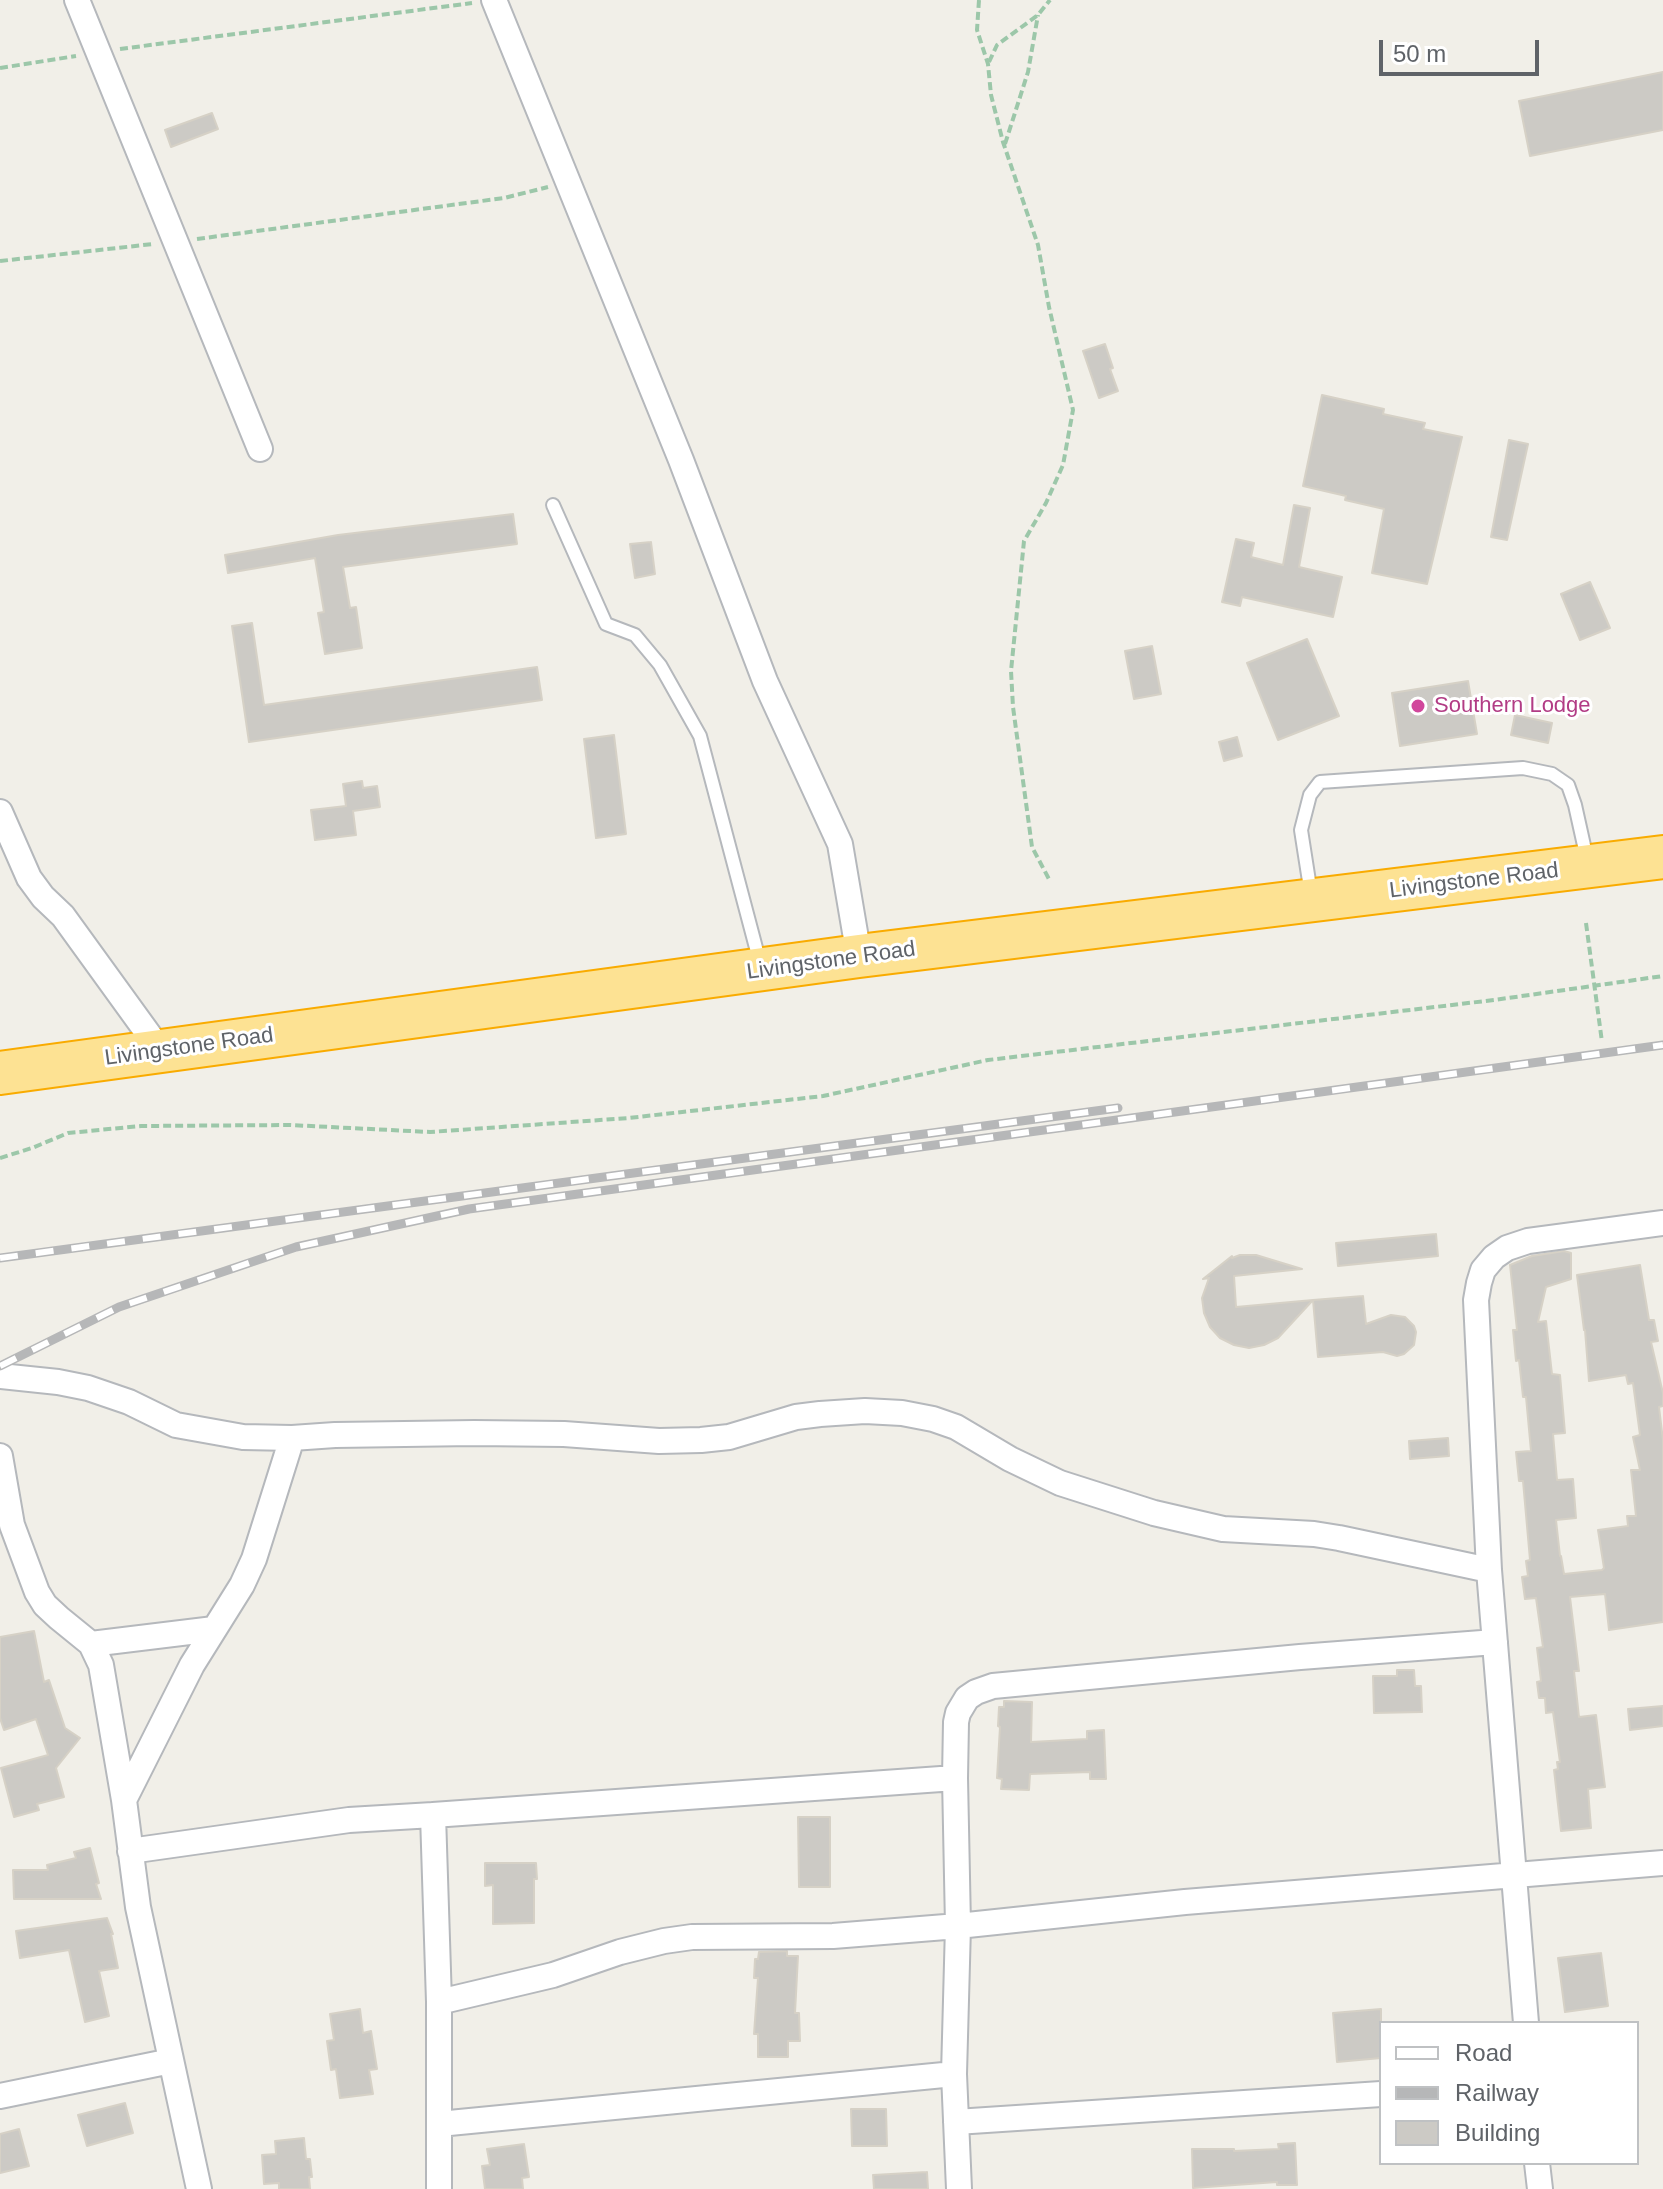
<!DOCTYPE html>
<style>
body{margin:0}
#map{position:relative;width:1663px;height:2189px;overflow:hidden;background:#f1efe8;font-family:Arial,sans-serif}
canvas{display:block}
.legend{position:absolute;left:1379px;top:2021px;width:260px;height:144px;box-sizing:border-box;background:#fff;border:2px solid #bfc1c3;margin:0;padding:10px 14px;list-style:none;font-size:24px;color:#5f6368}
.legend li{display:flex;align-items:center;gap:16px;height:40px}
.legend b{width:40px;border:2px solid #bfc1c3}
.scale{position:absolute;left:1379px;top:40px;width:160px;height:36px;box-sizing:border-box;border:4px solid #5f6368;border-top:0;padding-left:10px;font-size:24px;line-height:28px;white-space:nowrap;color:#5f6368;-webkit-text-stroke:6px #fff;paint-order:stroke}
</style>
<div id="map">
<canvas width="1663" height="2189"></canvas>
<ul class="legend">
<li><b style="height:10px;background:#fff"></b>Road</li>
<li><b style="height:10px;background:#b6b7b8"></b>Railway</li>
<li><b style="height:22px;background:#cccac5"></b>Building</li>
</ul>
<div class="scale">50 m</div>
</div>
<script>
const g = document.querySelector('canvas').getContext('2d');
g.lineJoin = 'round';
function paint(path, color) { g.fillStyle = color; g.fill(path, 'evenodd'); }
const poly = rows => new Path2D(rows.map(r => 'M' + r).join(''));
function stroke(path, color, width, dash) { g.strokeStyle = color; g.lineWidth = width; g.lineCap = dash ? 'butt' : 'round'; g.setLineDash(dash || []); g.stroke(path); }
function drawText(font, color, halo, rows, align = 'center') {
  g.font = font + ' Arial,sans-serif'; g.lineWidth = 6; g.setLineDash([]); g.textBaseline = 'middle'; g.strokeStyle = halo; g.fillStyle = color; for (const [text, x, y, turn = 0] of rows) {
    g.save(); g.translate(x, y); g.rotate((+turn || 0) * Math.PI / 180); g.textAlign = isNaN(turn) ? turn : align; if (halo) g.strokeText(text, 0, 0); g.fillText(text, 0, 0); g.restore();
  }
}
const building = poly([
 [1663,72,1663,130,1530,156,1519,101,1663,72],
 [212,113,218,129,171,147,165,130,212,113],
 [1105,344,1113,368,1110,369,1118,391,1099,398,1083,351,1105,344],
 [1322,395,1384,409,1383,414,1425,423,1423,429,1462,437,1427,584,1372,573,1384,509,1345,500,1346,496,1303,486,1322,395],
 [1509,440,1528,444,1507,540,1491,537,1509,440],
 [1294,505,1310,508,1299,567,1342,577,1333,617,1242,597,1240,606,1222,602,1236,539,1254,543,1251,557,1283,565,1294,505],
 [513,514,517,544,343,567,350,608,356,607,362,648,325,654,318,613,324,612,315,558,228,573,225,555,338,535,513,514],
 [651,542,655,574,635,578,630,544,651,542],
 [1590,582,1610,628,1580,640,1561,594,1590,582],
 [252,623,264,705,537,667,542,700,249,742,232,626,252,623],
 [1307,639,1339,716,1278,740,1247,663,1307,639],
 [1152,646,1161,694,1134,699,1125,651,1152,646],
 [1468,681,1477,734,1400,746,1392,693,1468,681],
 [1515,715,1552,723,1548,743,1511,735,1515,715],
 [614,735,626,834,596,838,584,739,614,735],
 [1237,737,1242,756,1224,761,1219,742,1237,737],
 [362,781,363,788,377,786,380,807,353,811,356,835,315,840,311,810,346,806,343,784,362,781],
 [1436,1234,1438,1256,1338,1266,1336,1243,1436,1234],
 [1564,1251,1571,1253,1571,1279,1546,1287,1538,1322,1546,1321,1552,1374,1560,1375,1565,1433,1553,1434,1557,1480,1573,1479,1576,1518,1556,1520,1560,1556,1561,1556,1564,1574,1602,1570,1604,1568,1598,1530,1628,1526,1627,1516,1636,1516,1631,1470,1640,1470,1633,1437,1640,1435,1633,1383,1628,1384,1626,1375,1589,1381,1585,1330,1584,1330,1577,1275,1640,1265,1649,1320,1654,1320,1658,1341,1651,1342,1663,1393,1663,1406,1659,1407,1663,1440,1663,1622,1609,1630,1605,1594,1570,1597,1579,1671,1574,1671,1579,1717,1596,1715,1605,1787,1588,1789,1591,1828,1561,1831,1554,1770,1558,1769,1557,1762,1560,1762,1553,1712,1546,1713,1545,1698,1539,1698,1537,1682,1541,1681,1537,1648,1543,1647,1536,1598,1525,1599,1522,1577,1528,1576,1526,1561,1530,1560,1523,1481,1519,1481,1516,1452,1531,1451,1526,1397,1523,1397,1519,1360,1516,1361,1513,1330,1517,1330,1510,1265,1532,1256,1564,1251],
 [1240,1255,1256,1255,1302,1269,1234,1276,1236,1307,1313,1300,1278,1338,1264,1345,1249,1348,1234,1345,1220,1338,1210,1327,1204,1313,1202,1298,1209,1278,1203,1279,1232,1256,1232,1258,1240,1255],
 [1363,1296,1366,1324,1391,1315,1405,1317,1414,1326,1416,1332,1414,1345,1404,1354,1397,1356,1383,1352,1318,1357,1313,1300,1363,1296],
 [1448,1438,1449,1456,1410,1459,1409,1441,1448,1438],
 [34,1631,44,1682,49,1680,65,1728,80,1738,56,1768,64,1797,37,1804,39,1810,14,1817,1,1768,48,1755,36,1719,4,1730,0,1718,0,1637,34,1631],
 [1397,1670,1414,1670,1415,1686,1421,1686,1422,1712,1374,1713,1373,1676,1397,1676,1397,1670],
 [1004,1701,1032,1702,1031,1742,1087,1739,1087,1731,1104,1730,1106,1779,1090,1779,1090,1772,1030,1774,1029,1790,1001,1789,1002,1779,997,1778,1000,1727,998,1726,999,1707,1004,1707,1004,1701],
 [1663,1706,1663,1726,1630,1730,1628,1709,1663,1706],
 [798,1817,830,1817,830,1887,799,1887,798,1817],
 [90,1848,99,1883,96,1884,101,1899,14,1899,13,1870,48,1870,47,1865,76,1858,74,1852,90,1848],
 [485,1863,536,1863,537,1879,534,1879,534,1923,493,1924,493,1885,485,1886,485,1863],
 [107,1918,113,1934,111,1934,118,1968,99,1971,109,2016,85,2022,69,1950,20,1958,16,1931,107,1918],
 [787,1951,787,1956,798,1956,795,2013,799,2013,800,2041,788,2041,788,2057,758,2057,758,2034,754,2034,758,1978,754,1978,755,1959,758,1959,759,1952,787,1951],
 [1601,1953,1608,2006,1565,2012,1558,1958,1601,1953],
 [360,2009,363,2033,371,2031,377,2069,369,2070,373,2094,340,2098,336,2069,331,2070,327,2041,334,2040,330,2014,360,2009],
 [1381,2009,1381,2058,1337,2062,1333,2013,1381,2009],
 [125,2103,133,2133,87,2146,78,2115,125,2103],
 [851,2109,886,2109,887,2146,852,2146,851,2109],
 [19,2129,29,2166,0,2173,0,2134,19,2129],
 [304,2138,306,2159,310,2159,312,2177,309,2177,310,2189,279,2189,279,2183,264,2184,262,2155,276,2154,275,2141,304,2138],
 [1295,2143,1297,2185,1277,2185,1277,2182,1193,2188,1192,2149,1234,2149,1234,2151,1279,2149,1278,2144,1295,2143],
 [524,2144,529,2177,522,2178,523,2189,485,2189,482,2166,490,2165,487,2149,524,2144],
 [927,2172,928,2189,874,2189,873,2175,927,2172]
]);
const path = poly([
 [979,0,977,30,988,64,991,95,1003,142,1038,245,1049,307,1073,410,1063,465,1046,503,1024,541,1011,671,1013,707,1032,847,1050,881],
 [120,49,472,3],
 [989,62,997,45,1038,15,1050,0],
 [0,68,76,56],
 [1005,144,1028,72,1038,15],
 [197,239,504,198,548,187],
 [0,261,153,244],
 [1586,923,1602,1042],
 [0,1158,32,1148,68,1133,141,1126,290,1125,430,1132,629,1118,823,1096,988,1060,1494,1000,1663,976]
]);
const lane = poly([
 [553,505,606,624,635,635,660,665,700,736,760,963],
 [1311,894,1301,830,1310,795,1320,782,1523,768,1552,774,1568,785,1575,805,1587,859]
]);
const street = poly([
 [77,0,260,449],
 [494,0,681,460,765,681,840,844,859,956],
 [0,812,29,878,43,897,63,916,160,1050],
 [0,1376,58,1382,88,1388,129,1402,176,1425,243,1437,292,1438,335,1435,474,1433,564,1434,659,1441,701,1440,729,1437,796,1417,820,1414,865,1411,902,1413,933,1419,956,1427,1010,1459,1060,1483,1154,1513,1223,1529,1314,1534,1339,1538,1489,1570],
 [0,1456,12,1525,37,1592,45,1605,59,1618,91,1644,101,1665,124,1800],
 [91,1644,214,1629],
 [955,1778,958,1926,954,2074,959,2189],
 [130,1851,349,1820,433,1815],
 [439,2002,553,1975,620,1952,664,1941,692,1937,833,1936,958,1926,1185,1902,1663,1863],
 [1526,2023,1489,1570,1476,1300,1479,1283,1483,1270,1494,1257,1507,1248,1528,1241,1663,1223],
 [0,2096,171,2061],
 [956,2122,1381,2094],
 [439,2124,954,2074],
 [1537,2163,1540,2189],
 [199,2189,138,1907,124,1800,192,1665,242,1585,254,1559,292,1438],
 [439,2189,439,2002,433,1815,955,1778,956,1722,958,1713,967,1698,976,1692,993,1686,1300,1657,1495,1642]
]);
const highway = poly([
 [0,1073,859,956,1663,857]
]);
const rail = poly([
 [0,1258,1118,1108],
 [0,1366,119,1307,296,1247,469,1209,1663,1045]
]);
const markers = [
 [1418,706,8,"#d1479c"]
];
const hotelNames = [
 ["Southern Lodge",1434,706]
];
const streetNames = [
 ["Livingstone Road",1474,881,-7],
 ["Livingstone Road",831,961,-8],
 ["Livingstone Road",189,1047,-8]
];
paint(building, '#cccac5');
stroke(building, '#d6d1c6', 2);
stroke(lane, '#b5b8bc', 16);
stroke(street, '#b5b8bc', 28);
stroke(highway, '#f9ab00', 46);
stroke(path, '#9cc7a9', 4, [8, 4]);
stroke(lane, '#fff', 12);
stroke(street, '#fff', 24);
stroke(highway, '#fde293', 42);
stroke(rail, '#b6b7b8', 9);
stroke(rail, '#fff', 6, [18]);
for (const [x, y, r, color] of markers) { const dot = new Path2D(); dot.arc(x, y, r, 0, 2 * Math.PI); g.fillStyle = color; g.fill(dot); stroke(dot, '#fff', 3); }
drawText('22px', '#b23c85', '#fff', hotelNames, 'left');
drawText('22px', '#5f6368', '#fff', streetNames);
</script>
